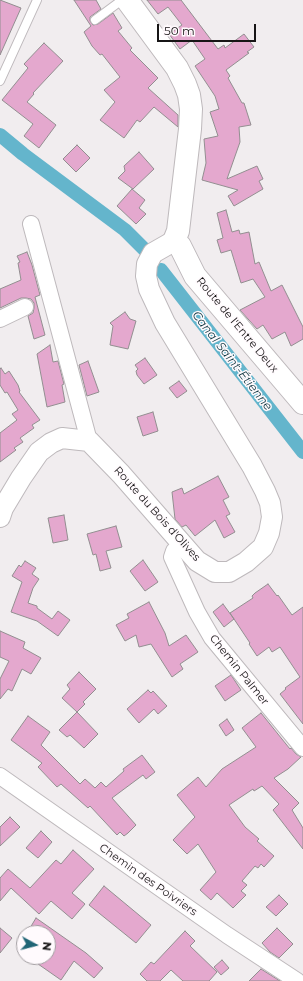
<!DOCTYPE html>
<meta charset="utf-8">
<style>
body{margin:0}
#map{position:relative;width:303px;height:981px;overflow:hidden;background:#f1edef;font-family:Montserrat,sans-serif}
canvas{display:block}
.north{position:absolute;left:16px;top:925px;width:40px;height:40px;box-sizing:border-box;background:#fffafd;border:1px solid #a29ea1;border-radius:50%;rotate:97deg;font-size:11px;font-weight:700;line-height:16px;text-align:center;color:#171516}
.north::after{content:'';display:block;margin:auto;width:14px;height:18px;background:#206576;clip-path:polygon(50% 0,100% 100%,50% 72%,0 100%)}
.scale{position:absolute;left:157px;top:24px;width:99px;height:18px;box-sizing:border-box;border:2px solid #171516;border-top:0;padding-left:5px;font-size:12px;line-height:14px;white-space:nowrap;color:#171516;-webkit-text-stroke:3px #fffafd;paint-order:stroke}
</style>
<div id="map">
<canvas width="303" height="981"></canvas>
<div class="north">N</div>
<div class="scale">50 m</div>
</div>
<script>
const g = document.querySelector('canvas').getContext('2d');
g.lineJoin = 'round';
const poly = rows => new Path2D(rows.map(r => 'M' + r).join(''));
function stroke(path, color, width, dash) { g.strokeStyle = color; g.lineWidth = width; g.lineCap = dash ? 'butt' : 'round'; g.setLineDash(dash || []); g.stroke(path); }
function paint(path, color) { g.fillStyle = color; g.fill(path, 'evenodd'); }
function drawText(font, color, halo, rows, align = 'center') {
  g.font = font + ' Montserrat,sans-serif'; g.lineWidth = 3; g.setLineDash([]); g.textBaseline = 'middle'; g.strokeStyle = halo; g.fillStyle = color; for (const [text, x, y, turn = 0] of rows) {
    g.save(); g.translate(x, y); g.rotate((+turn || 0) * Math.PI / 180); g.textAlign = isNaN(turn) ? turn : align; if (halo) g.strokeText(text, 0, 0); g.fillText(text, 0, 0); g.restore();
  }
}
const canal = poly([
 [0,135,23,154,125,230,146,251],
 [161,270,303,452]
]);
const building = poly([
 [0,0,21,8,0,55,0,0],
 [74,0,96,0,101,9,90,17,90,21,93,25,98,24,113,13,122,28,118,31,132,48,130,50,158,78,148,88,178,115,178,127,154,107,140,122,137,120,124,138,100,120,115,102,104,90,120,77,102,54,100,55,92,46,84,32,91,26,74,0],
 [147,0,181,0,218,49,224,45,225,48,244,34,254,47,247,52,249,53,226,70,230,76,228,78,242,103,244,103,251,125,239,127,240,142,227,179,257,166,263,179,259,181,263,189,234,206,228,196,238,190,202,180,206,163,204,139,218,136,210,112,219,109,215,96,195,66,205,59,192,40,180,49,169,34,182,25,168,7,158,14,147,0],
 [44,43,63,61,33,93,34,94,27,102,56,125,39,148,24,136,33,124,2,100,28,68,24,64,44,43],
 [77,145,90,158,76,172,63,159,77,145],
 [139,152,154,169,133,189,118,178,125,171,124,166,139,152],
 [132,189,145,200,139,208,146,214,136,224,117,206,132,189],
 [226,210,232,232,239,230,240,234,249,232,255,264,259,262,271,291,282,285,303,327,303,339,291,346,285,332,272,339,263,325,257,329,240,310,265,297,253,279,241,283,231,250,221,253,217,240,223,238,217,213,226,210],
 [27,252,32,265,40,295,35,297,45,335,34,339,28,316,33,313,34,308,34,303,31,299,26,298,21,298,0,308,0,289,21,280,18,263,20,262,17,256,27,252],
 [125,312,130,319,136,321,128,349,110,345,113,326,110,323,125,312],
 [50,345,53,362,58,361,64,384,62,385,65,402,47,407,37,354,50,345],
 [145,358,157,375,144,384,137,375,136,371,138,369,135,365,145,358],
 [88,361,99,392,87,396,79,365,88,361],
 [1,368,5,374,9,371,18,385,20,391,19,392,40,420,32,425,34,428,20,438,23,442,14,448,16,450,0,462,0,433,17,420,12,414,18,410,7,392,5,393,0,385,0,369,1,368],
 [179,381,187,391,177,398,169,388,179,381],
 [153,412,158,431,143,436,137,417,153,412],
 [218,476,229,497,223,500,230,514,226,516,235,532,224,538,215,520,195,536,186,525,182,527,175,519,172,492,182,488,184,494,218,476],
 [64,515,68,540,53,543,48,518,64,515],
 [116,526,122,547,106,551,111,568,100,571,96,554,93,555,87,534,116,526],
 [143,560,158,582,145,591,130,571,143,560],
 [25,561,36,568,32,574,39,579,33,588,28,603,37,606,37,608,52,619,58,611,70,620,58,636,37,621,11,612,22,582,12,576,19,565,21,567,25,561],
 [268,584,277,596,278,595,292,615,303,607,303,724,280,694,286,689,285,688,300,677,280,647,272,652,269,647,257,656,249,644,250,643,230,613,253,598,252,596,255,593,268,584],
 [149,602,165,633,169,646,186,635,198,652,180,664,183,669,172,677,151,644,139,647,136,635,125,641,116,625,129,618,127,614,149,602],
 [223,604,234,619,224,627,213,612,223,604],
 [0,631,25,642,23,648,41,658,31,674,22,669,12,691,8,689,0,699,0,679,9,661,0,657,0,631],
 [79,672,96,689,83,702,85,704,77,712,62,698,70,689,67,685,79,672],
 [231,675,241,690,225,701,215,686,231,675],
 [148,690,151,693,153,691,167,706,158,714,154,709,139,723,127,709,148,690],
 [77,712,98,734,84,748,70,735,67,737,59,730,77,712],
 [261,713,290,749,291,748,296,754,301,757,288,769,274,778,299,803,292,810,303,828,303,849,273,810,279,804,262,786,254,791,253,789,229,805,245,827,259,839,257,841,274,856,264,867,261,864,258,868,255,866,242,881,247,885,241,891,246,895,233,908,217,893,211,900,200,890,216,872,198,844,187,854,173,840,195,817,177,795,198,777,206,787,222,769,256,747,242,728,261,713],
 [28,716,50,732,41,745,80,784,85,779,95,788,101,782,106,787,124,771,123,769,142,755,155,772,146,779,143,775,112,798,136,825,128,833,124,836,120,832,117,835,90,806,88,808,61,784,57,787,38,767,42,763,11,740,28,716],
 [227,719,234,730,226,736,219,725,227,719],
 [10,817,20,827,0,846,0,827,10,817],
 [41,831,52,842,38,858,26,848,41,831],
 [73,850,94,869,72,893,85,904,72,919,51,901,39,914,11,888,0,901,0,878,8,869,30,888,56,860,61,864,73,850],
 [104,886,151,925,136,943,89,905,104,886],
 [279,895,288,904,276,916,266,907,279,895],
 [36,918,86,953,103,968,94,978,74,961,61,980,28,957,48,957,48,933,27,933,36,918],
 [0,928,12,938,0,953,0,928],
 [277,928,293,944,279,958,270,952,262,943,277,928],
 [185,931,195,941,190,946,217,972,209,981,183,981,171,970,160,981,147,981,140,974,151,962,154,964,185,931],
 [222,960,229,968,221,975,214,967,222,960],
 [261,969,280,981,249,981,261,969]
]);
const service = poly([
 [95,20,122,0],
 [0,81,37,0]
]);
const minor = poly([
 [31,224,89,441],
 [0,319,25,307],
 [182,545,174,551,172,557,197,612,212,638,303,748],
 [0,776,227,935,297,981]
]);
const tertiary = poly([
 [0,517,3,508,21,478,39,452,51,443,62,438,89,441,121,474,197,561,215,572,229,572,246,562,263,547,269,533,272,517,270,503,265,491,252,466,165,323,149,289,146,276,147,264,153,253,174,241]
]);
const secondary = poly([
 [127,0,177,68,185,84,189,95,191,109,190,129,178,231,174,241,180,246,195,276,303,403]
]);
const streetNames = [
 ["Route de l'Entre Deux",237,325,50],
 ["Route du Bois d'Olives",157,514,48],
 ["Chemin Palmer",239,670,51],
 ["Chemin des Poivriers",148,880,35]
];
const waterNames = [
 ["Canal Saint-Étienne",232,361,52]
];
stroke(canal, '#64b5cc', 14);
paint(building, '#e4a8ce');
stroke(building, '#928e90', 1);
stroke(service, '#beb9bc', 10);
stroke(minor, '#beb9bc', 18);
stroke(tertiary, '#beb9bc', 22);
stroke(secondary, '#beb9bc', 24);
stroke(service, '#fff', 8);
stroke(minor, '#fff', 16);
stroke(tertiary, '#fff', 20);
stroke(secondary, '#fff', 22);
drawText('11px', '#171516', '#fffafd', streetNames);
drawText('italic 12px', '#113842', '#fffafd', waterNames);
</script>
